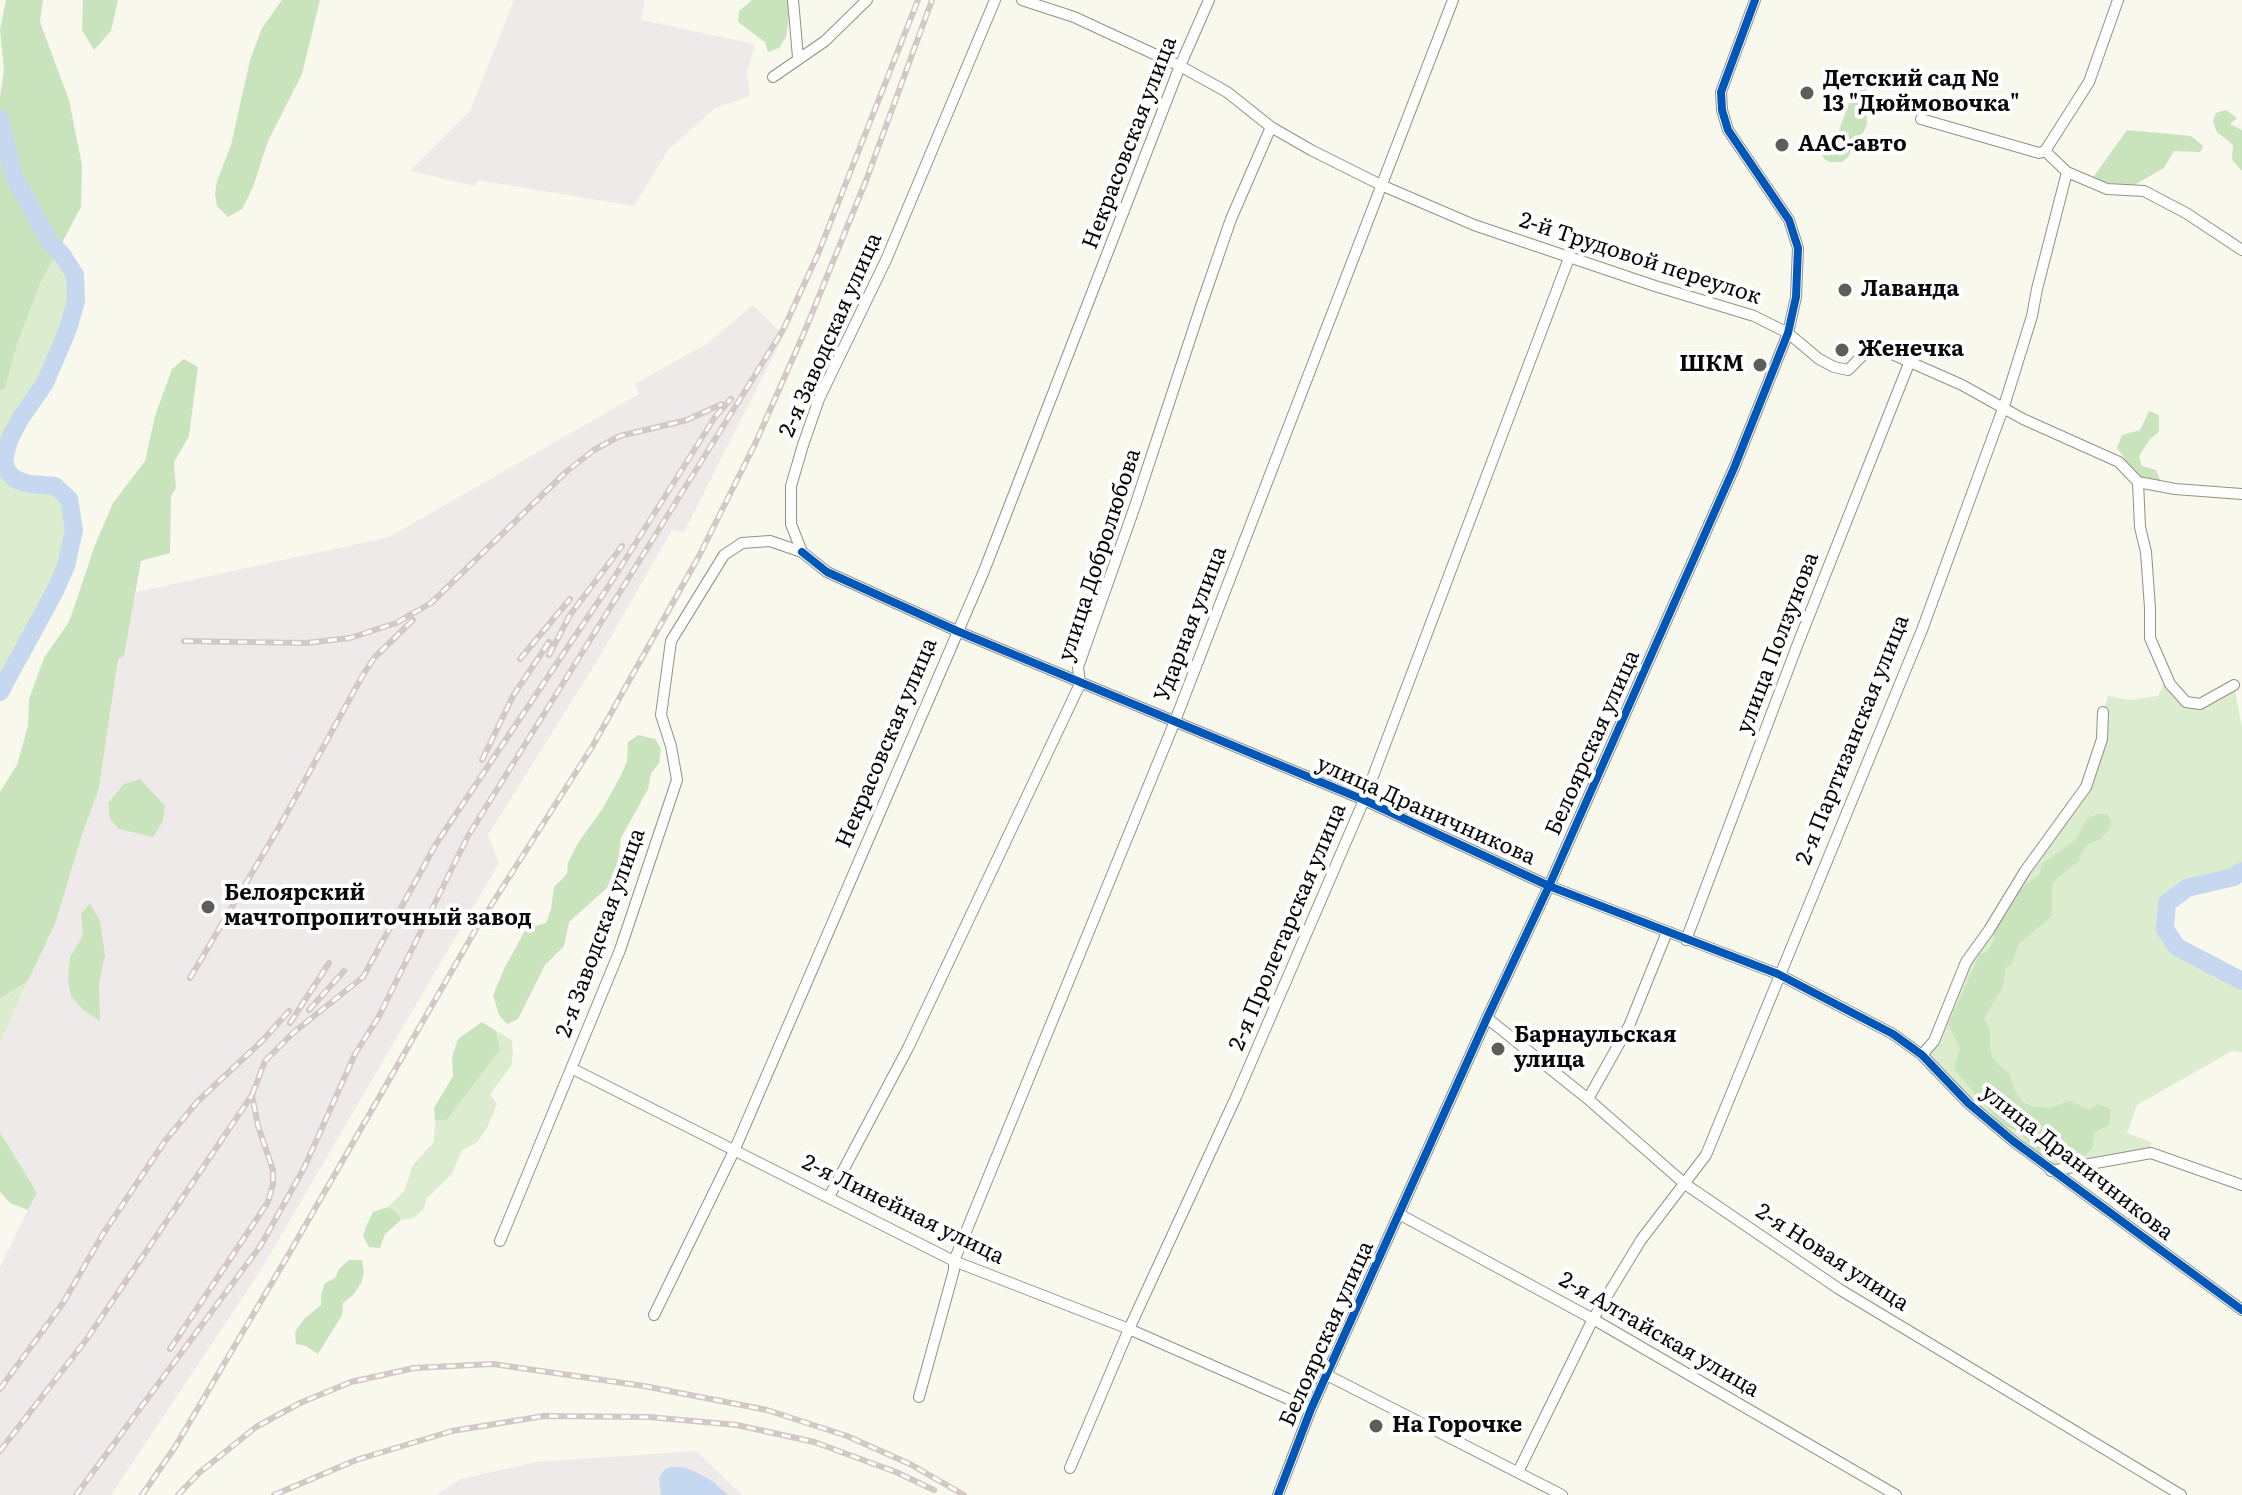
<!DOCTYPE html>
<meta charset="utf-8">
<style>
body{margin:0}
canvas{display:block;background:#f8f8ed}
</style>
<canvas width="2242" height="1495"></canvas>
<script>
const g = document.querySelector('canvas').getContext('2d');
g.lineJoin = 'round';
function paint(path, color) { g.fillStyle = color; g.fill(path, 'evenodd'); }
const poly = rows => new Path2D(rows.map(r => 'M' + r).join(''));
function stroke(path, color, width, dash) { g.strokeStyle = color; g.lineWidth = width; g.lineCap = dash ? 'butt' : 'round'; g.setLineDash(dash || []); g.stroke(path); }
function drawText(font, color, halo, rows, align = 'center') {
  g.font = font + ' Literata,serif'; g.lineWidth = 8; g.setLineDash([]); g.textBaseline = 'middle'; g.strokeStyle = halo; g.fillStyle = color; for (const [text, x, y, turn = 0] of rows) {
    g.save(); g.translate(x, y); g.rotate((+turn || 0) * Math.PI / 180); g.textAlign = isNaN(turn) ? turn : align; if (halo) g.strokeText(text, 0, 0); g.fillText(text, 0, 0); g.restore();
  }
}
const industrial = poly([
 [514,0,645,0,641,20,755,44,747,73,750,96,715,108,668,150,634,206,478,180,475,186,410,171,470,111],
 [753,305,775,327,785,333,684,532,672,530,597,661,488,835,499,863,259,1273,111,1495,0,1495,0,1267,36,1193,0,1132,0,1043,55,924,81,838,99,788,118,659,124,655,136,592,389,537,639,394,635,384,708,343],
 [696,1451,742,1495,436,1495,461,1479,536,1462]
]);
const green = poly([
 [58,250,75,275,76,301,68,329,45,383,20,419,9,440,4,460,7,471,15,479,29,484,55,486,69,499,74,530,66,566,55,591,0,692,0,390,5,389,18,341,41,282],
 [2164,682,2186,702,2200,704,2234,685,2242,728,2242,871,2234,877,2213,881,2180,893,2167,903,2165,929,2177,947,2242,981,2242,1052,2232,1051,2137,1105,2127,1133,2151,1142,2151,1153,2051,1171,2008,1136,1922,1055,1955,982,2086,787,2102,739,2103,712,2108,696,2130,700,2158,696],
 [28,981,0,1043,0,999],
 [496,1031,512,1040,513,1055,511,1066,490,1094,497,1104,486,1130,476,1143,462,1150,452,1174,427,1198,423,1210,413,1218,401,1220,398,1214,388,1207,404,1191,413,1165,434,1142,435,1120,447,1120,500,1050]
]);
const forest = poly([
 [6,0,43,0,40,22,69,100,82,165,81,207,41,282,18,341,5,389,0,390,0,97,4,71,0,30],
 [83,0,118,0,111,31,94,50,82,30],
 [282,0,320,0,302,74,268,141,253,187,242,209,228,217,217,206,215,194,217,181,231,145,250,60,262,28],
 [752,0,796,0,790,11,786,37,779,48,768,52,765,42,738,22,739,11],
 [1860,72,1868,76,1865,96,1867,124,1863,133,1855,138,1849,156,1842,162,1830,162,1824,159,1818,146,1832,150],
 [2226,110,2237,118,2230,124,2242,130,2242,171,2232,160,2233,145,2217,132,2213,122,2216,113],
 [2127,130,2191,136,2203,146,2200,152,2174,151,2164,168,2134,185,2101,182,2092,179],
 [184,359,198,367,189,436,174,462,176,488,171,496,170,553,141,561,124,656,118,659,99,788,81,838,55,924,28,981,0,999,0,792,17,765,28,726,29,699,44,658,69,622,95,545,113,503,145,461,155,416,172,369],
 [2149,411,2159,415,2159,432,2150,439,2139,456,2142,466,2156,470,2161,482,2138,477,2117,448,2122,435,2140,430],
 [638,735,655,739,661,749,659,763,651,774,648,789,621,838,618,862,607,888,569,922,564,946,545,965,518,1019,507,1024,499,1015,493,995,505,967,526,929,546,923,551,909,554,887,567,874,568,863,578,843,603,808,620,777,627,762,628,742],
 [140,779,165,806,163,821,153,837,119,829,110,819,108,803,124,784],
 [2097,814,2107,814,2111,820,2111,827,2101,839,2088,844,2081,853,2079,861,2058,877,2052,886,2052,916,2018,945,2013,962,2006,968,2002,989,1984,1018,1990,1031,1990,1048,1993,1059,2010,1075,2014,1089,2023,1102,2032,1106,2049,1108,2070,1101,2090,1110,2098,1104,2111,1109,2109,1125,2095,1132,2092,1149,2085,1155,2075,1159,2050,1159,2041,1155,2017,1131,2001,1124,1959,1075,1954,1068,1960,1048,1948,1025,1979,955,1988,951,1994,939,1994,927,2000,915,2026,884,2039,875,2042,864,2075,840,2088,818],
 [90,903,100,921,105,956,99,982,100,1021,83,1010,71,996,68,978,70,957,83,935,81,914],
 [482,1022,496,1031,500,1050,447,1120,435,1120,434,1108,453,1076,452,1057,458,1039],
 [0,1132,37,1193,28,1210,10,1203,0,1192],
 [388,1207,398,1214,401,1220,385,1234,380,1248,369,1247,363,1236,367,1224,373,1212],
 [349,1260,362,1260,364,1273,361,1283,353,1295,343,1303,342,1315,318,1354,306,1346,296,1344,295,1332,304,1319,321,1305,321,1295,325,1283,335,1278,339,1269]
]);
const water = poly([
 [671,1467,683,1467,698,1473,712,1481,728,1495,661,1495,659,1478,664,1470]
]);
const river = poly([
 [0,119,13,174,49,241,63,256,75,275,76,301,68,329,45,383,20,419,9,440,4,460,7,471,15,479,29,484,55,486,69,499,74,530,66,566,55,591,0,692],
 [2242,871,2234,877,2187,888,2167,903,2165,929,2177,947,2242,981]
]);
const minor = poly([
 [793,0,798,57],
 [1022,0,1074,17,1180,66,1227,92,1271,127,1311,150,1381,185,1474,225,1655,286,1754,316,1788,333,1819,359,1834,367,1848,370,1869,349,1876,347,1962,385,2023,419,2119,462,2138,482,2175,489,2242,494],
 [773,77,825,41,867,0],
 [1921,119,2039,153,2045,151],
 [2067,172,2107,189,2144,191,2186,213,2242,250],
 [2138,482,2140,527,2146,552,2150,608,2150,638,2170,684,2186,702,2200,704,2234,685],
 [802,552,827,572,957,631,1364,800,1549,886,1778,974,1893,1034,1922,1055,1968,1103,2013,1141,2242,1310],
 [1686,940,1797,646,1910,361],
 [1487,1018,1588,1099,1685,1184,1839,1289,2181,1495],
 [1922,1055,1934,1041,1966,962,1989,930,2025,871,2086,787,2102,739,2103,712],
 [573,1069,954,1261,1129,1329,1311,1409],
 [1588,1099,1629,1026,1667,932],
 [2051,1171,2151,1153,2242,1185],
 [829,1197,908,1048,1080,684,1078,667,1134,509,1201,306,1231,219,1271,127],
 [1399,1214,1593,1319,1896,1495],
 [500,1241,620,950,677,780,671,746,661,715,671,641,724,555,742,543,770,541,802,552,791,524,791,486,803,445,819,399,886,260,995,0],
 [654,1315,734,1151,984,571,1180,66,1209,0],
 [1327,1375,1562,1495],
 [919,1397,954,1270,954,1261,1175,721,1453,0],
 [1070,1468,1129,1329,1236,1097,1364,800,1569,258],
 [1518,1472,1593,1319,1641,1240,1706,1155,1922,630,2004,406,2032,316,2037,289,2067,172,2045,151,2089,82,2118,0],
 [1278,1495,1311,1409,1487,1018,1549,886,1734,468,1788,333,1796,297,1798,248,1789,220,1728,130,1722,110,1721,92,1755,0]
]);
const rail = poly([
 [184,641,306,643,350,638,396,623,431,603,567,471,594,450,620,436,687,420,722,404],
 [549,655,570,615,622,546],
 [520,659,570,599],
 [482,760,513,696,549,642],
 [190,978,278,829,364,673,375,657,413,620],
 [309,1010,344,971],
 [290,1023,329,963],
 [170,1349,268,1202,273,1184,273,1170,258,1126,252,1095,265,1061,293,1033,363,977,436,844,608,587,715,417,731,399],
 [0,1389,63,1303,103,1234,165,1141,197,1102,263,1040,289,1011],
 [0,1451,86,1340,252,1095],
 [76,1495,261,1245,304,1168,355,1054,378,1018,468,836,783,330,818,254,918,0],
 [142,1495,175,1447,290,1252,476,929,592,747,699,556,755,444,804,333,867,178,932,0],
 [178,1495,199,1473,256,1427,300,1403,351,1382,414,1368,493,1364,644,1386,767,1410,847,1436,910,1464,964,1495],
 [274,1495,356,1460,452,1431,544,1416,649,1417,737,1425,814,1442,896,1472,934,1490]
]);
const cycleway = poly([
 [802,552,827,572,957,631,1364,800,1549,886,1778,974,1893,1034,1922,1055,1968,1103,2013,1141,2242,1310],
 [1278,1495,1311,1409,1487,1018,1549,886,1734,468,1788,333,1796,297,1798,248,1789,220,1728,130,1722,110,1721,92,1755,0]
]);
const markers = [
 [1807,93,8,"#5d5d59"],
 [1782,145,8,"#5d5d59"],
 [1845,290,8,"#5d5d59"],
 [1842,350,8,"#5d5d59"],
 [1760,365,8,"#5d5d59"],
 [208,907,8,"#5d5d59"],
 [1498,1049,8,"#5d5d59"],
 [1376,1426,8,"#5d5d59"]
];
const poiNames = [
 ["Детский сад №",1823,80],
 ["13 \"Дюймовочка\"",1823,105],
 ["ААС-авто",1798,145],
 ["Лаванда",1861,290],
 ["Женечка",1858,350],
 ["ШКМ",1744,365,"right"],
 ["Белоярский",224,894],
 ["мачтопропиточный завод",224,919],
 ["Барнаульская",1514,1036],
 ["улица",1514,1061],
 ["На Горочке",1392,1426]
];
const streetNames = [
 ["Некрасовская улица",1130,143,-69],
 ["2-й Трудовой переулок",1640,259,18],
 ["2-я Заводская улица",831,335,-66],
 ["улица Добролюбова",1100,555,-72],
 ["Ударная улица",1191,624,-69],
 ["улица Ползунова",1778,643,-69],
 ["2-я Партизанская улица",1853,740,-68],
 ["Некрасовская улица",887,743,-67],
 ["Белоярская улица",1593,743,-66],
 ["улица Драничникова",1426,811,24],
 ["2-я Пролетарская улица",1288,927,-67],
 ["2-я Заводская улица",601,933,-70],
 ["улица Драничникова",2077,1163,38],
 ["2-я Линейная улица",903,1210,26],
 ["2-я Новая улица",1832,1258,33],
 ["Белоярская улица",1327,1334,-66],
 ["2-я Алтайская улица",1659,1335,30]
];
paint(industrial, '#efeaea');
paint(green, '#dbedce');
paint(forest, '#c9e4bd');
paint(water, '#c6d8ef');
stroke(river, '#c6d8ef', 18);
stroke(minor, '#91918c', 12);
stroke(minor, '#fefefc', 10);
stroke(rail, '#d3c8c3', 6);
stroke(rail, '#fff', 3, [9]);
stroke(cycleway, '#0057b8', 8);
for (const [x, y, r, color] of markers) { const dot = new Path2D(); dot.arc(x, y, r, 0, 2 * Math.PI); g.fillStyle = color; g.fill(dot); stroke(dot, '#fff', 3); }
drawText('bold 22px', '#090909', '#fff', poiNames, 'left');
drawText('22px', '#090909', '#fff', streetNames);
</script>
